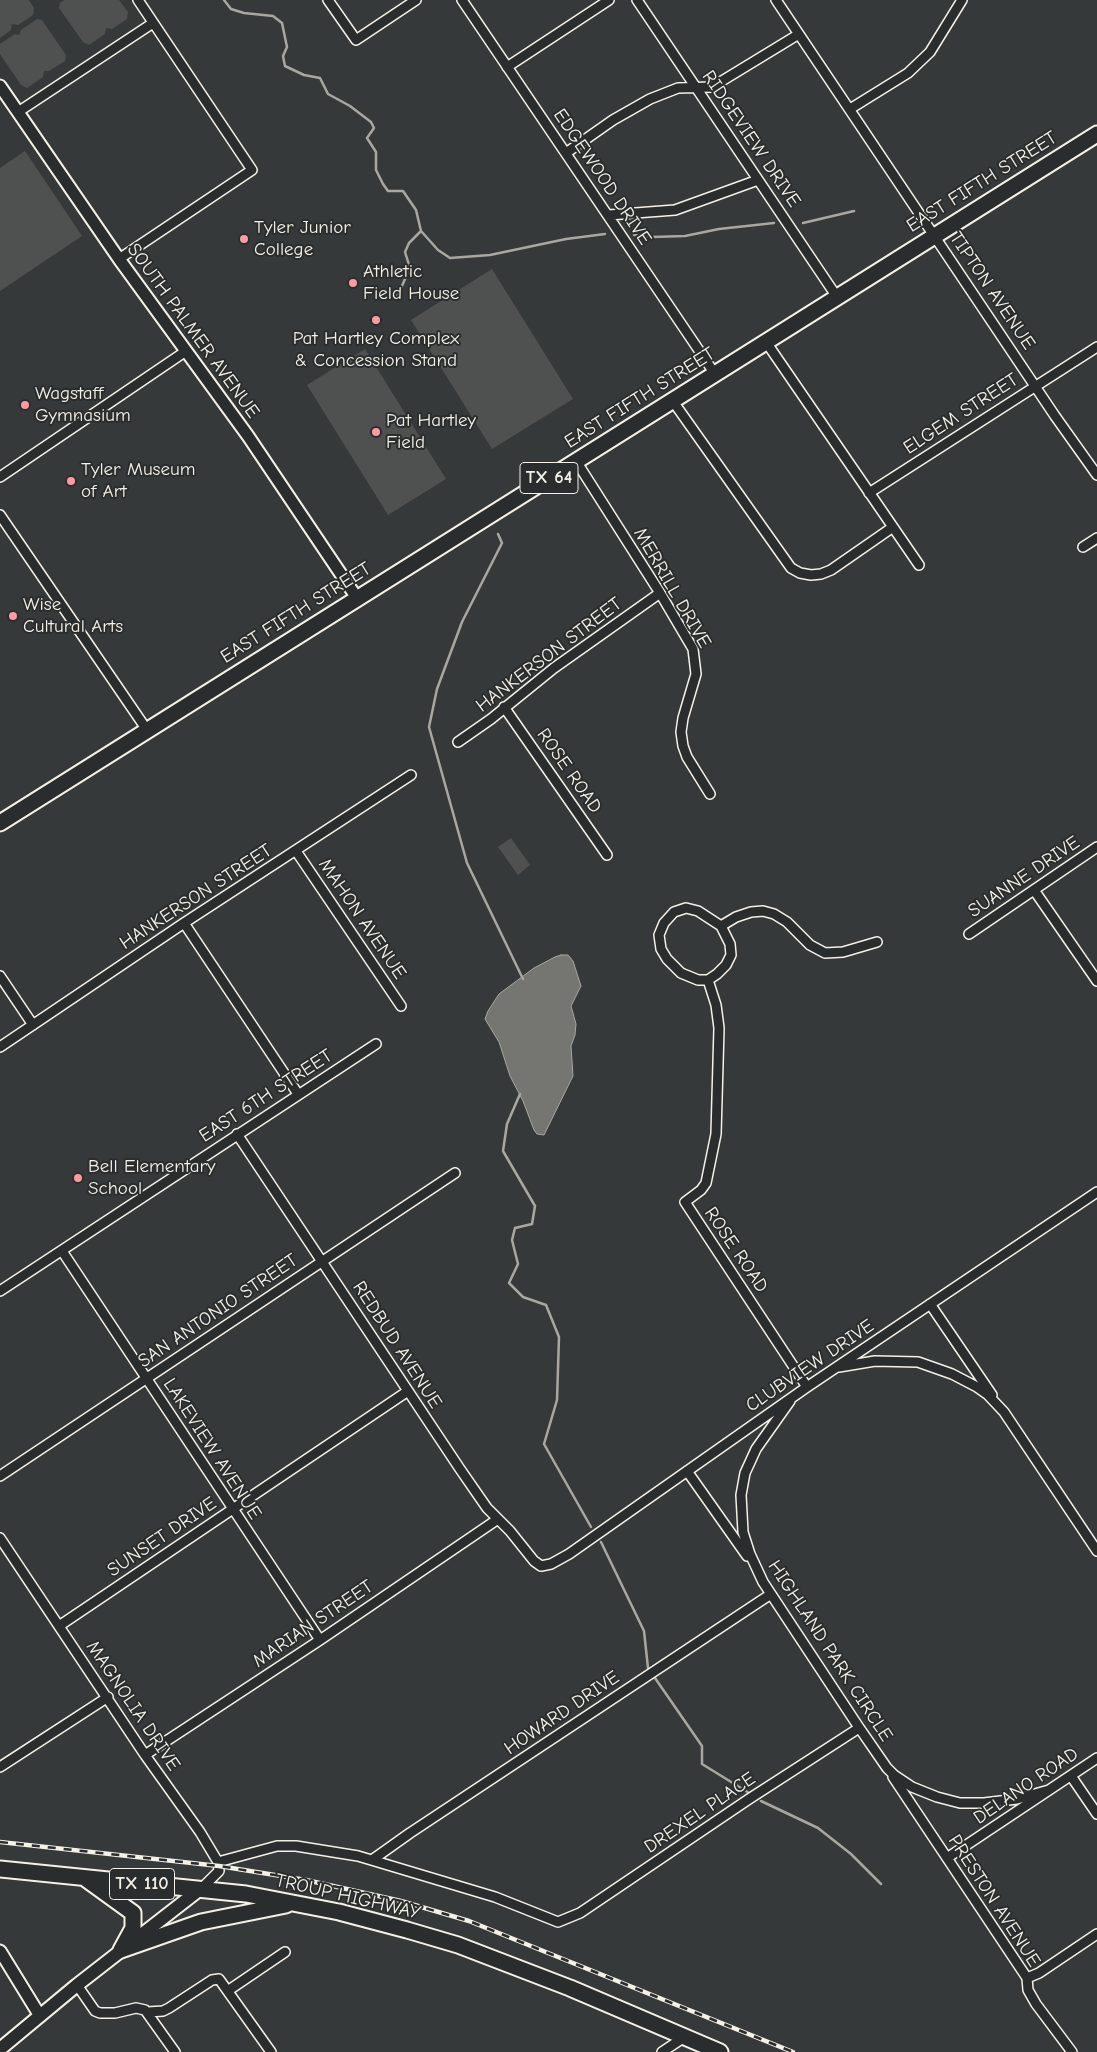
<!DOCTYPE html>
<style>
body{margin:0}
canvas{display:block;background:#363939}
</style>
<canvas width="1097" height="2052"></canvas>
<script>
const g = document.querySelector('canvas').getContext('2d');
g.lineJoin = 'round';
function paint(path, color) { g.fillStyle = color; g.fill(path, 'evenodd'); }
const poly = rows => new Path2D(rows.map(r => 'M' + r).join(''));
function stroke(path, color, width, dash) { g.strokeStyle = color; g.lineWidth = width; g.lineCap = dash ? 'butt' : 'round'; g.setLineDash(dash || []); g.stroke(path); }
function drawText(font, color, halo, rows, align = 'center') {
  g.font = font + ' "Comic Neue",sans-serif'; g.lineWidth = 4; g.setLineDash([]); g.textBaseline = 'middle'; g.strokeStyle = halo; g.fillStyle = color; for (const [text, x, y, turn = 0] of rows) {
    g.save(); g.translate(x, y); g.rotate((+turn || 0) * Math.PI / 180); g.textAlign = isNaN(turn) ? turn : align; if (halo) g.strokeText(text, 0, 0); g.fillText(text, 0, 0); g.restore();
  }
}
const green = poly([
 [0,0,29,0,34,8,33,15,18,25,12,24,11,30,0,38],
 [64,0,119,0,128,12,127,19,112,29,106,28,105,34,89,45,83,42,59,8,60,3],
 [37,19,42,20,66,55,65,61,49,71,44,71,43,77,27,88,21,85,0,54,0,44,15,34,19,35,21,30],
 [25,151,82,236,0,291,0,168],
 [492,269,573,399,492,449,411,320],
 [365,349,446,479,388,515,307,385],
 [511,838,530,865,518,875,498,847]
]);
const water = poly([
 [561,955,568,955,573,961,581,986,571,1006,576,1024,575,1035,571,1046,573,1076,544,1135,537,1134,534,1130,523,1101,510,1076,499,1042,485,1019,488,1011,499,994,534,968,555,957,561,955]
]);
const stream = poly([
 [224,0,231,9,244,13,273,16,282,23,287,47,283,56,285,66,304,75,320,78,328,94,350,106,371,122,374,128,367,138,376,152,376,170,383,184,388,191,403,191,416,210,421,231,438,250,450,258,490,255,566,239,605,234],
 [803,223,854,211],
 [634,235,652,237,685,236,719,229,774,223],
 [397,297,410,268,405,252,409,243,421,231],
 [498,534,502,543,462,622,437,689,429,727,467,863,523,979],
 [520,1094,507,1124,503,1151,535,1206,532,1224,515,1228,512,1240,518,1264,509,1283,523,1297,546,1305,559,1337,557,1400,544,1444,591,1527],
 [601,1542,644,1631,648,1668],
 [655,1678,702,1746,702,1764,749,1793],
 [761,1801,818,1828,851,1854,881,1884]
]);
const minor = poly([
 [328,0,356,40,416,0],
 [462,0,715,374],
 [637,0,837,297],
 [776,0,1055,416,1097,475],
 [507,67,609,0],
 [850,109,908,73,930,52,962,0],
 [18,112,153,23],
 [566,153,613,120,650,99,678,88,712,87,799,34],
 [609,215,675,210,758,180],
 [119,259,252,170,138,0],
 [766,342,919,565],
 [672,400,791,568,800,573,811,575,821,574,831,570,893,527],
 [576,461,660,593,693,649,696,674,683,718,681,732,683,746,687,757,710,794],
 [0,477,186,351],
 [869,493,1097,347],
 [0,515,147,730],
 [1083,547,1097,538],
 [504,707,607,855],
 [458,742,491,719,554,668,660,593],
 [296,851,401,1006],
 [1034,890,1097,981],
 [184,923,298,1094],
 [721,926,730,944,731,955,726,965,717,974,708,980,698,980,681,973,667,959,661,949,659,935,664,923,674,912,686,908,698,911,721,926,736,917,751,912,763,911,774,914,787,922,810,945,825,953,843,952,877,942],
 [969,934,1097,847],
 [0,976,33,1025],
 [708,980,716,1005,719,1028,716,1134,706,1183,701,1190,685,1202,807,1387],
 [0,1047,184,923,411,775],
 [237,1134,460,1469,487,1508,510,1531,534,1561,541,1566,551,1564,569,1554,807,1387,1097,1192],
 [62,1251,320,1640],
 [0,1291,376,1044],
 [930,1304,992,1395],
 [839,1367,875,1361,918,1362,952,1374,977,1387,987,1394,1004,1412,1097,1551],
 [790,1401,756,1449,745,1473,741,1495,743,1532,750,1554,763,1582,858,1726,887,1768,894,1775,912,1787,937,1797,960,1803,984,1803,1017,1799,1049,1790],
 [687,1471,747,1556],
 [0,1476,455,1173],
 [0,1538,145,1755,200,1832,218,1862,219,1871,200,1890],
 [59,1626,408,1391],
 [145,1755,320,1640,498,1519],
 [0,1767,108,1697],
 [1071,1776,1097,1814],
 [893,1777,1027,1978,1028,1990,1036,2004,1072,2052],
 [947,1858,1097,1758],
 [372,1860,410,1833,771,1594],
 [218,1862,277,1846,296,1846,358,1856,495,1897,558,1922,580,1913,749,1799,859,1728],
 [1027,1978,1039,1973,1097,1934],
 [77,1985,95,2011,100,2013,115,2013,136,2008,145,2010,175,2052],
 [229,1990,285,1952],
 [148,2012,163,2011,169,2008,212,1980,219,1979,271,2052],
 [662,2052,683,2038]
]);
const tertiary = poly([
 [0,86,119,259,248,436,357,598],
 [0,1951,40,2016]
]);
const secondary = poly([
 [0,2049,77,1985,199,1890]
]);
const primary = poly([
 [0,823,1097,134],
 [0,1869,246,1894,339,1912,407,1930,458,1945,570,1988,720,2052],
 [86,1879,133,1913,133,1928,121,1950],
 [121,1950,201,1922,286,1905]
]);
const rail = poly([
 [0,1842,219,1866,306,1880,401,1901,469,1921,793,2052]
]);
const markers = [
 [244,239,5,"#ff9aa2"],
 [353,283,5,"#ff9aa2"],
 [376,320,5,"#ff9aa2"],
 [25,405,5,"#ff9aa2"],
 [376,432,5,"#ff9aa2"],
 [71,481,5,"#ff9aa2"],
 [13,616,5,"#ff9aa2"],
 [78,1178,5,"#ff9aa2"]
];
const shields = [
 [549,478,58],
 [142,1884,65]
];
const shieldNames = [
 ["TX 64",549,478],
 ["TX 110",142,1884]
];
const streetNames = [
 ["RIDGEVIEW DRIVE",751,139,56],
 ["EDGEWOOD DRIVE",602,177,56],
 ["EAST FIFTH STREET",982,182,-32],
 ["TIPTON AVENUE",992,291,56],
 ["SOUTH PALMER AVENUE",193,331,54],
 ["EAST FIFTH STREET",640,398,-32],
 ["ELGEM STREET",961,414,-33],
 ["MERRILL DRIVE",672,588,60],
 ["EAST FIFTH STREET",296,613,-32],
 ["HANKERSON STREET",549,655,-37],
 ["ROSE ROAD",569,771,55],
 ["SUANNE DRIVE",1024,877,-34],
 ["HANKERSON STREET",196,897,-33],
 ["MAHON AVENUE",362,919,56],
 ["EAST 6TH STREET",266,1096,-33],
 ["ROSE ROAD",736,1250,56],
 ["SAN ANTONIO STREET",218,1311,-34],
 ["REDBUD AVENUE",397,1345,57],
 ["CLUBVIEW DRIVE",810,1366,-34],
 ["LAKEVIEW AVENUE",212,1449,57],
 ["SUNSET DRIVE",162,1537,-34],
 ["MARIAN STREET",313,1624,-34],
 ["HIGHLAND PARK CIRCLE",830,1651,57],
 ["MAGNOLIA DRIVE",133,1706,56],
 ["HOWARD DRIVE",562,1713,-34],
 ["DELANO ROAD",1026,1786,-34],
 ["DREXEL PLACE",700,1813,-34],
 ["TROUP HIGHWAY",348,1897,13],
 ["PRESTON AVENUE",994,1901,57]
];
const poiNames = [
 ["Tyler Junior",254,228],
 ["College",254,250],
 ["Athletic",363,272],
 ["Field House",363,294],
 ["Pat Hartley Complex",376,339,"center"],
 ["& Concession Stand",376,361,"center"],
 ["Wagstaff",35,394],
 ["Gymnasium",35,416],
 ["Pat Hartley",386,421],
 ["Field",386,443],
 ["Tyler Museum",81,470],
 ["of Art",81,492],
 ["Wise",23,605],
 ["Cultural Arts",23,627],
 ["Bell Elementary",88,1167],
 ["School",88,1189]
];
paint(green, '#4e514f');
paint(water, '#757572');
stroke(water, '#a8a7a1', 1);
stroke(stream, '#a8a7a1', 2.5);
stroke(minor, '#f4f1e8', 12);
stroke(tertiary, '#f4f1e8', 15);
stroke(secondary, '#f4f1e8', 16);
stroke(primary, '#f4f1e8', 19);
stroke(minor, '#2a2d2e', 9);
stroke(tertiary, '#2a2d2e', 11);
stroke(secondary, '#2a2d2e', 12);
stroke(primary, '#2a2d2e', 15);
stroke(rail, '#f4f1e8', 4.5);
stroke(rail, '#2a2d2e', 2.5, [8]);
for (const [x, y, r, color] of markers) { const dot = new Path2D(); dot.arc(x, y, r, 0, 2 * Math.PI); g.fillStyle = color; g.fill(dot); stroke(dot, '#2a2d2e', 2); }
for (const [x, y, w] of shields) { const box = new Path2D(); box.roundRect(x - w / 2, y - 15.5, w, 31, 4); g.fillStyle = '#2a2d2e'; g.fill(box); stroke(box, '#f4f1e8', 1); }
drawText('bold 18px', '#f4f1e8', null, shieldNames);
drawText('19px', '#f4f1e8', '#2a2d2e', streetNames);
drawText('19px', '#f4f1e8', '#2a2d2e', poiNames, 'left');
</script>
